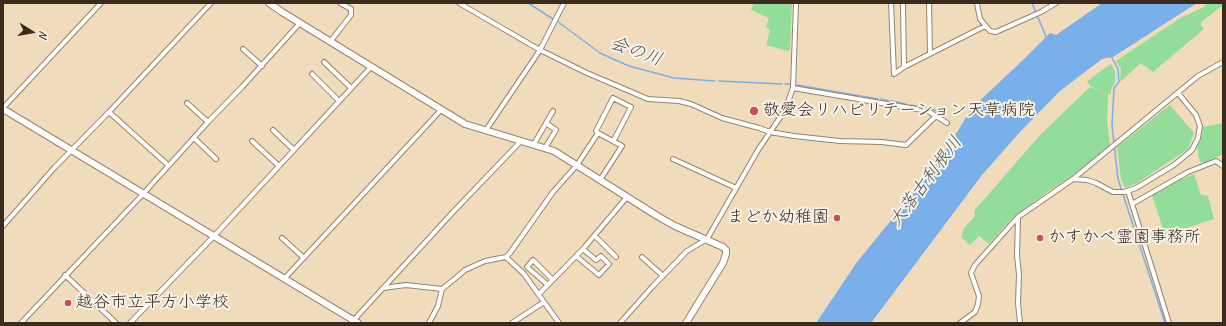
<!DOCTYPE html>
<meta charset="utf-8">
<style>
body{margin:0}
#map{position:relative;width:1226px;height:326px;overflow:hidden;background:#f0dcbb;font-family:Caveat,sans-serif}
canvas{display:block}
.frame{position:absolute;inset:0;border:4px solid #3b2a1e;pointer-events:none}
.north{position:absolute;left:12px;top:12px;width:40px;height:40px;-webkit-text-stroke:3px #f7f3e8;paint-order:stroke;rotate:101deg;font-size:11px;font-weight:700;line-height:16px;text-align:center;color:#3b2a1e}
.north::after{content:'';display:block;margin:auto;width:14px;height:18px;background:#3b2a1e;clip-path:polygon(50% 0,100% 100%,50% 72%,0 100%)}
</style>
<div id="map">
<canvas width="1226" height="326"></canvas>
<div class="frame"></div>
<div class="north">N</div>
</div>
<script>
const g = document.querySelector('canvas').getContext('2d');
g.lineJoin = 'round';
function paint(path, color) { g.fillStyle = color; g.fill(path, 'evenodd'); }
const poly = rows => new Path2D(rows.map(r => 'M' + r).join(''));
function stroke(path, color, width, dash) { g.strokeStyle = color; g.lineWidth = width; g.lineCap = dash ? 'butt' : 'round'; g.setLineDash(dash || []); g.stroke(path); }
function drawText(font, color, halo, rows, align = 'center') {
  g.font = font + ' Caveat,"Klee One",sans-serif'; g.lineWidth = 4; g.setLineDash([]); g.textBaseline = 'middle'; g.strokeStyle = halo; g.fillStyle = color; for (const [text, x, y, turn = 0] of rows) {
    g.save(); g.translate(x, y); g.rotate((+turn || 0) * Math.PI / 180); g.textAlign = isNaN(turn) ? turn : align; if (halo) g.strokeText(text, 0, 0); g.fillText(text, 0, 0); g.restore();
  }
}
const green = poly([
 [754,3,792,3,790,49,788,51,766,45,770,30,766,27,769,18,751,10],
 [1208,3,1223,3,1223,5,1201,22,1201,26,1204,29,1153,72,1141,63,1120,82,1121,69,1116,61,1182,17,1202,8],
 [1111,64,1115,71,1115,82,1111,90,1111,94,1108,94,1107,120,1110,146,1069,178,1050,190,1011,219,989,244,979,236,970,245,961,237,964,228,975,216,974,211,1041,134,1090,87,1104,92,1090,86,1087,81],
 [1170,105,1194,133,1188,149,1137,183,1125,188,1121,179,1117,147],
 [1223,123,1223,154,1204,164,1202,162,1200,163,1197,147,1202,135,1203,127],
 [1194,174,1201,195,1208,196,1214,219,1165,235,1152,195,1178,181]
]);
const water = poly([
 [1102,3,1197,3,1113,57,1102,59,1060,91,1020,132,982,175,871,323,816,323,857,262,941,159,971,109,1023,60,1050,33,1056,35]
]);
const stream = poly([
 [528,3,553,19],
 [1032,3,1047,39],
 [557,21,600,53,629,66,674,78,715,81],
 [1111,56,1118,69,1119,82,1114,88,1112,125,1118,179,1165,323],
 [719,81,782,84],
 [785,84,790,84],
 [797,85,878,99],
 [881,99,889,101],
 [892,101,906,104],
 [911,105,935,110,941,113]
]);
const street = poly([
 [459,3,540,50,587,73,648,99,679,101,691,104,722,118,759,128,770,132,794,136,840,141,882,142,906,145,936,116],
 [891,3,894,74,904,67,985,26],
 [903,3,904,67],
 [929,3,930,54],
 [977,3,980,19,990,31,996,32,1041,12,1056,3],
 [330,42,351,15,351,9,340,3],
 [243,49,262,66],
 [324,62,351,88],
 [312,74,339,101],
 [793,88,928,111,947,123],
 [187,103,208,122],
 [3,108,101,3],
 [109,112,168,165],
 [273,130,294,150],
 [486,130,540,50,564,3],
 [598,133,622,146,600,180],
 [194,138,216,159],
 [252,141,279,166],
 [534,144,553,111],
 [545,148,556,130,546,123],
 [673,159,736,188],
 [1073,179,1087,180,1096,183,1113,192,1124,192,1136,188,1174,165,1192,150,1198,138,1200,126,1196,115,1178,93],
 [1128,191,1169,323],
 [1132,204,1188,172,1216,161,1223,166],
 [1018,218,1017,255,1019,275,1018,303,1020,323],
 [3,226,55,167,109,112,211,3],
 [595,236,616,257],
 [282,238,304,258],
 [576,256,599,275,609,264,601,256,596,260,583,249],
 [506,257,524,274,559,323],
 [642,257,663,276],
 [65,275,116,323],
 [285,278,441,110],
 [548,285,527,267,533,260,553,280],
 [383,288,406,285,442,289],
 [539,294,583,249,627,197],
 [21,323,143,194,208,122,242,87,300,23],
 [130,323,214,236,371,67],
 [351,323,454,211,521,141],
 [429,323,438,306,442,289,457,277,465,270,485,261,506,257,510,253,553,192,577,165,598,133,596,131,613,98,631,107,614,140],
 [512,323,544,302],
 [620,323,653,286,687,251,707,239,758,150,785,110,793,88,796,3],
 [960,323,975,312,978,304,979,296,971,273,975,265,1018,217,1073,179,1198,76,1223,62]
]);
const secondary = poly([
 [269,3,282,12,465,124,554,151,659,217,675,226,723,247,726,250,726,254,723,263,686,323],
 [3,109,358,323]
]);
const markers = [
 [754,111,5,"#d1495b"],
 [837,218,4,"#d1495b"],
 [1040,238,4,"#d1495b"],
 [68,303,4,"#d1495b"]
];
const poiNames = [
 ["敬愛会リハビリテーション天草病院",763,111],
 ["まどか幼稚園",829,218,"right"],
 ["かすかべ霊園事務所",1048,238],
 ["越谷市立平方小学校",76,303]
];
const waterNames = [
 ["会の川",636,52,20],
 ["大落古利根川",926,182,-53]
];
paint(green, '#92dd9a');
paint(water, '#7ab0e9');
stroke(stream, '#7ab0e9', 1.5);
stroke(street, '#96836c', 6);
stroke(secondary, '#96836c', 8);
stroke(street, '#fff', 4);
stroke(secondary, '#fff', 6);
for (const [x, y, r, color] of markers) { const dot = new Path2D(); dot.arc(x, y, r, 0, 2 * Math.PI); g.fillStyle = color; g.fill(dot); stroke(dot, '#f7f3e8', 1.5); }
drawText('17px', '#3b2a1e', '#f7f3e8', poiNames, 'left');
drawText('italic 18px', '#4e525b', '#f7f3e8', waterNames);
</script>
